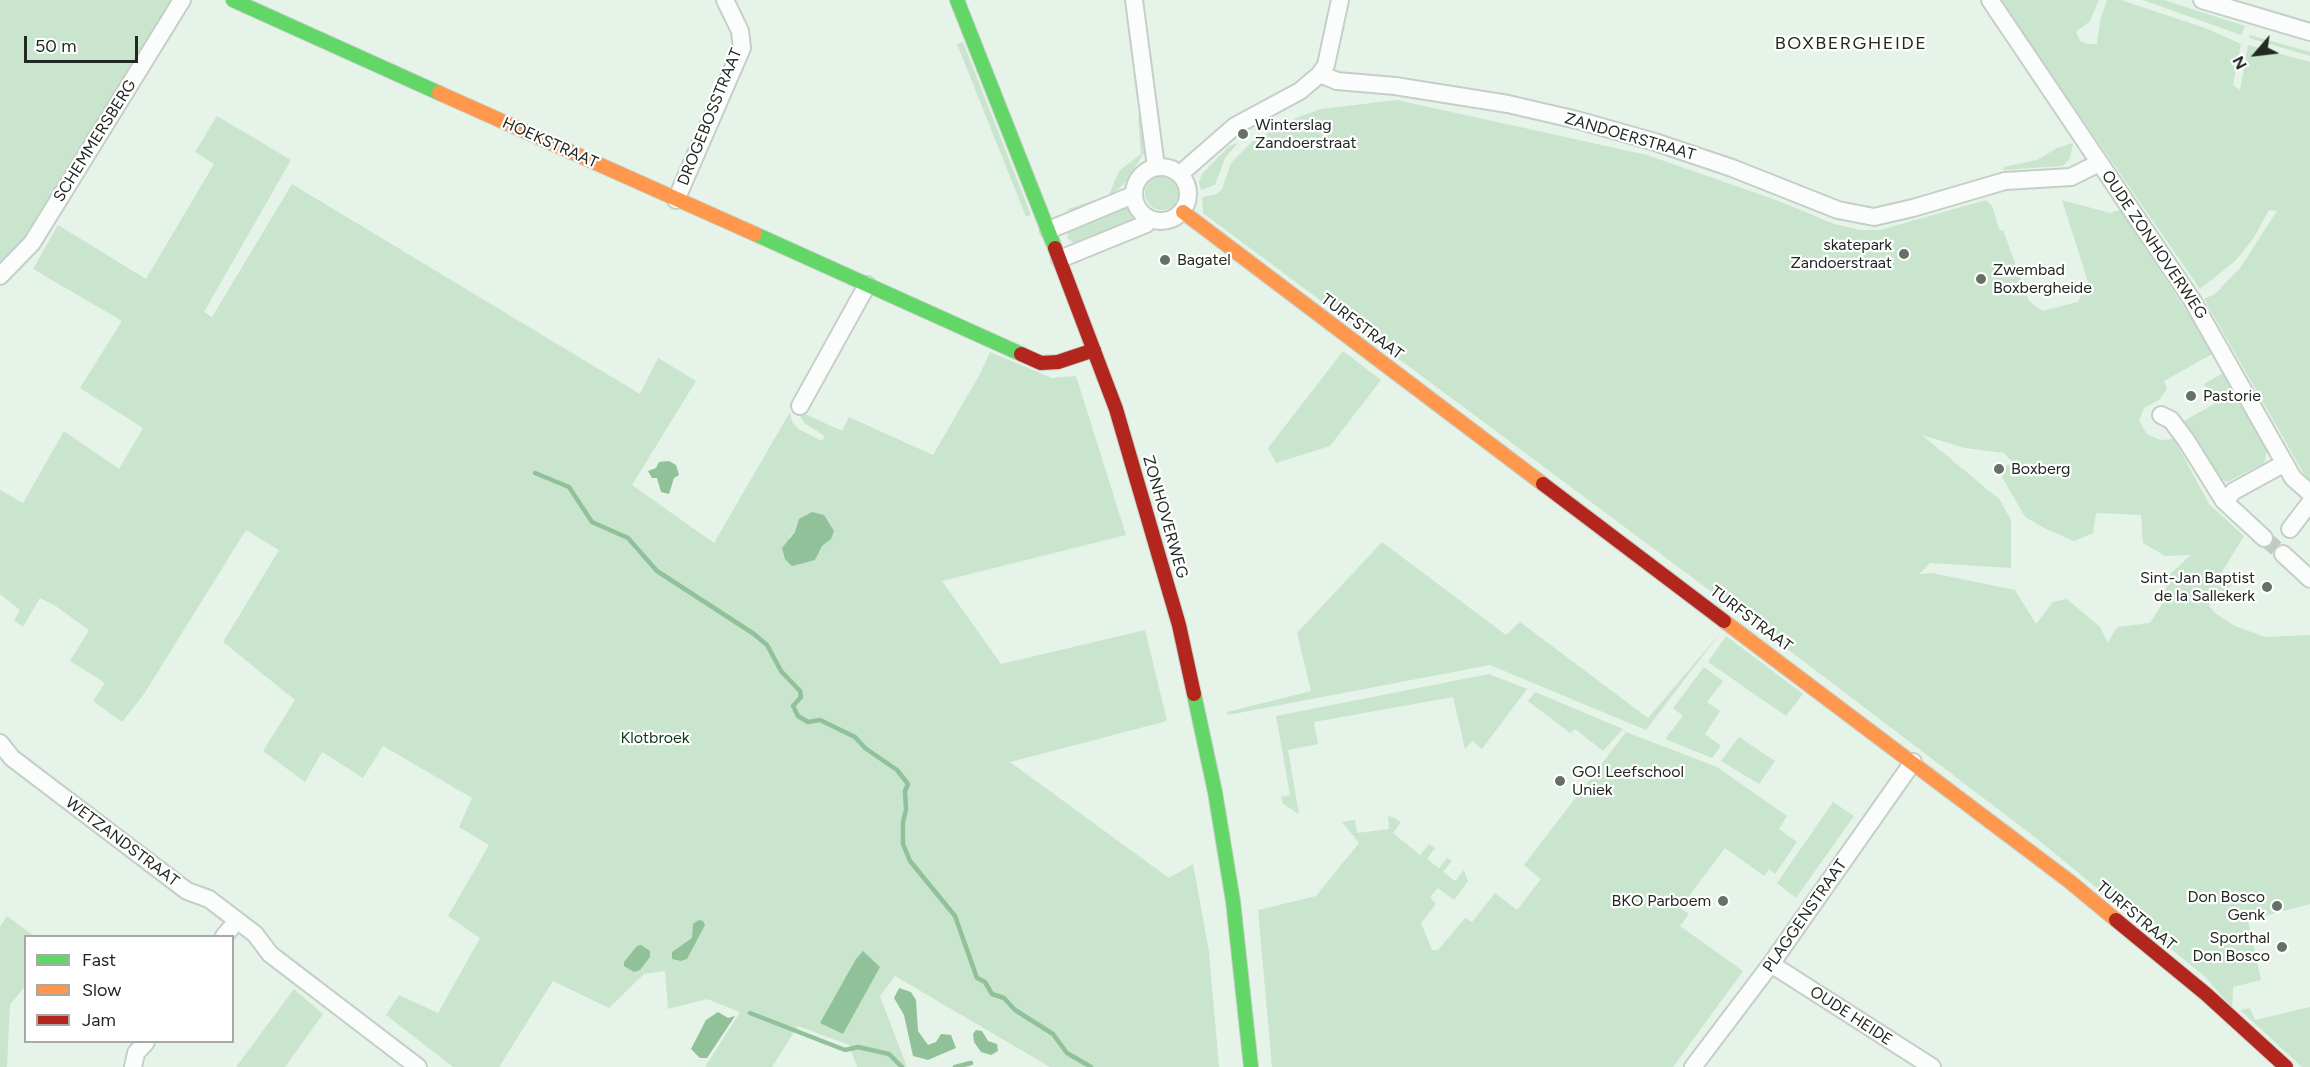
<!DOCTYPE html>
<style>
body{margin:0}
#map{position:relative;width:2310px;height:1067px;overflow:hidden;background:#e6f3e8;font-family:Figtree,sans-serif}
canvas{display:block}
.legend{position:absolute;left:24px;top:935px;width:210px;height:108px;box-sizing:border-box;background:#fff;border:2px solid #a6a9a7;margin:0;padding:8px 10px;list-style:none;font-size:18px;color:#212922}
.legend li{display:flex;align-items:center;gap:12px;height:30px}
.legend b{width:30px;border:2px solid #a6a9a7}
.north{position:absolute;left:2226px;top:24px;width:60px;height:60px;-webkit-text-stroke:4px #fff;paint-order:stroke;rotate:242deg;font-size:16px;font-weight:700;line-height:24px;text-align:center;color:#212922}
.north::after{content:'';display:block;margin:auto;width:21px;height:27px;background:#212922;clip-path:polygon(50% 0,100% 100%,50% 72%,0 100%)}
.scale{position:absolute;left:24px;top:36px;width:114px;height:27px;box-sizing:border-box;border:3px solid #212922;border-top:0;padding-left:8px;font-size:18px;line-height:21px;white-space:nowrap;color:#212922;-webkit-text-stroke:4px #fff;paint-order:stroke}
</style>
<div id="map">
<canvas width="2310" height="1067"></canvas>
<ul class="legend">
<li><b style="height:8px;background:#63d668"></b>Fast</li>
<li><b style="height:8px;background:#ff974d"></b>Slow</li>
<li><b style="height:8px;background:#b3261e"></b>Jam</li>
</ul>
<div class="north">N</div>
<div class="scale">50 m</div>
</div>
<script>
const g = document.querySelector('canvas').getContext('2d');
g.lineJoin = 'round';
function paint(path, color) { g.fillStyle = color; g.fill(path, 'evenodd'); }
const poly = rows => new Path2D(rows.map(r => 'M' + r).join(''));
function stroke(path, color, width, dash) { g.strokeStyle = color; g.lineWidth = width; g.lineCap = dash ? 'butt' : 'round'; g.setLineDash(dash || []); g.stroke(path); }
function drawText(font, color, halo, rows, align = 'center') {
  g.font = font + ' Figtree,sans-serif'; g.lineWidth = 4.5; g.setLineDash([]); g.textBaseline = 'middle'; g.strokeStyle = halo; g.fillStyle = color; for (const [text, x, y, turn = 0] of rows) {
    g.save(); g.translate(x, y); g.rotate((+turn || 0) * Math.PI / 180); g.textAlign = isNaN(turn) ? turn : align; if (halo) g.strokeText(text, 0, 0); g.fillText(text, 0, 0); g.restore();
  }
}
const green = poly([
 [0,0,172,0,24,242,0,262],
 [2000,0,2099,0,2090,21,2076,32,2081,42,2088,44,2097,44,2100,21,2107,0,2121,0,2208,29,2241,44,2233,85,2240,90,2248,45,2310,62,2310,481,2304,474,2204,299,2215,294,2240,268,2277,211,2269,210,2253,239,2236,260,2200,289],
 [2143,0,2164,0,2245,26,2241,35],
 [2250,35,2310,52,2310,56,2249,38],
 [963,42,1031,215,1026,217,957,44],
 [1397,100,1647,155,1776,200,1834,224,1860,230,1880,230,1986,200,1992,206,2000,231,2003,230,2029,301,2042,311,2078,302,2088,282,2062,200,2110,213,2120,210,2214,353,2164,381,2167,389,2159,400,2144,408,2139,421,2147,434,2160,440,2174,439,2209,504,2244,536,2222,572,2234,580,2229,590,2216,592,2211,596,2209,606,2216,614,2235,626,2265,637,2310,635,2310,904,2248,920,2261,980,2233,987,2232,1007,2204,976,2036,838,1744,616,1203,213,1202,197,1217,194,1222,189,1231,163,1253,141,1296,118,1321,109],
 [1922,435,1965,448,2004,453,2013,463,2002,467,2001,475,2025,517,2046,529,2074,541,2093,533,2096,513,2141,515,2143,543,2165,556,2191,555,2169,575,2162,604,2150,623,2117,627,2108,643,2100,627,2067,599,2053,602,2036,624,2015,590,1932,573,1919,574,1930,563,2011,568,2011,520,2000,500],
 [217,116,291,160,204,312,212,317,292,184,640,394,658,358,696,381,632,485,714,543,790,412,792,422,799,429,822,441,825,436,804,423,800,416,803,413,842,431,849,417,933,455,980,374,990,352,1052,378,1076,376,1126,535,942,581,1001,664,1145,630,1167,721,1010,762,1169,878,1193,864,1209,952,1219,1067,1050,1067,895,976,880,996,907,1067,857,1067,849,1045,798,1026,772,1067,705,1067,740,1012,707,999,668,1009,665,971,644,974,609,1008,553,981,499,1067,453,1067,386,1015,399,995,438,1013,480,938,448,916,489,845,459,827,472,798,383,746,363,778,322,752,305,782,263,751,295,700,223,642,279,550,246,530,144,694,122,722,93,701,105,683,70,661,89,630,57,607,40,598,23,627,14,620,20,610,0,594,0,490,23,503,64,431,119,469,143,428,80,388,122,321,33,269,58,225,146,279,214,164,195,152],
 [795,532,831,539,822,546,815,560,789,537],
 [1138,116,1140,116,1144,153,1124,184,1108,198,1073,211,1066,210,1109,195,1119,171,1141,154],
 [1238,143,1225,158,1215,185,1201,190,1199,182,1202,174,1229,146],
 [2073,143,2070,158,2063,166,2004,170,2004,167,2037,160,2057,148],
 '1145 193a17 17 0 1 1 34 0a17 17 0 1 1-34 0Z',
 [1129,201,1131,209,1143,221,1078,246,1067,238,1069,227],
 [1343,351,1381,380,1330,446,1276,463,1268,448],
 [2225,372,2267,451,2265,461,2262,464,2227,482,2215,476,2184,421,2214,404,2204,384],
 [1382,542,1506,635,1520,622,1648,718,1721,632,1646,730,1490,665,1228,715,1227,712,1311,691,1297,633],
 [1726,636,1803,694,1786,716,1708,662],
 [1704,667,1723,681,1707,702,1720,711,1705,734,1721,746,1712,758,1665,739,1683,716,1673,708],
 [1489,674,1527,689,1482,749,1472,741,1465,749,1453,697,1314,722,1318,744,1288,750,1299,814,1283,804,1281,797,1290,795,1276,716],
 [1535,692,1623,729,1603,751,1575,729,1570,733,1528,701],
 [1626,732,1717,767,1787,816,1779,829,1797,842,1775,874,1769,869,1764,876,1725,848,1680,908,1689,914,1680,926,1743,971,1673,1067,1272,1067,1258,910,1316,896,1359,843,1342,822,1355,820,1357,833,1389,829,1388,816,1395,818,1401,822,1393,833,1420,855,1429,844,1435,848,1427,859,1439,868,1447,858,1452,861,1443,872,1455,881,1464,870,1468,881,1454,900,1438,888,1430,897,1436,904,1421,923,1432,950,1438,950,1465,918,1472,922,1495,893,1517,910,1541,879,1524,865],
 [1739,737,1775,761,1759,784,1721,761],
 [1833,802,1854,816,1796,898,1777,883],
 [7,916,34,936,26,936,25,986,10,1005,7,1067,0,1067,0,927],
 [294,989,323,1014,285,1067,236,1067],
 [2310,1007,2310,1067,2302,1067,2240,1010,2250,1008,2255,1020]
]);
const water = poly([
 [669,461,676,465,679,475,674,478,669,494,661,492,657,478,652,478,648,471,656,468,659,462],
 [812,512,824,515,834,531,831,539,822,546,815,560,792,566,785,559,782,548,795,532,799,519],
 [699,920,703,921,705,925,687,959,681,961,672,959,672,952,692,938,693,924],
 [641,945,650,951,650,957,640,970,634,972,624,966,624,962,637,946],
 [863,951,880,967,843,1034,820,1023,856,959],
 [899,988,911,992,916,1000,918,1031,928,1045,936,1042,941,1034,951,1035,956,1048,928,1060,913,1056,904,1015,894,998],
 [718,1012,728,1018,735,1016,707,1058,700,1058,691,1049,706,1020],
 [976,1030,982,1031,988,1041,997,1044,998,1051,991,1055,981,1052,974,1042,973,1034]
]);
const stream = poly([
 [535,473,569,487,592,522,628,538,657,571,754,634,767,645,781,671,800,691,801,697,793,706,798,716,808,722,820,720,855,737,865,748,897,770,908,784,905,791,906,810,903,822,903,844,910,861,955,916,977,978,985,982,992,994,1004,998,1015,1010,1053,1034,1067,1053,1091,1067],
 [750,1013,845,1050,858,1047,889,1054,902,1067],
 [955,1067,971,1063]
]);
const streetTunnel = poly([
 [2264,538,2283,554]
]);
const street = poly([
 [1134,0,1156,167],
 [1990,0,2192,300,2293,478,2310,493],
 [2202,0,2310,32],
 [1320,74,1337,81,1395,86,1508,104,1577,120,1655,142,1732,168,1838,210,1874,217,1913,208,2005,181,2071,177,2099,163],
 '1134 194a27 27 0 1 1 54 0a27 27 0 1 1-54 0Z',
 [1180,174,1235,126,1300,91,1320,74,1326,65,1340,0],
 [676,200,742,48,740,31,725,0],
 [1049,230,1133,195],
 [1060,259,1146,224,1150,219],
 [0,276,32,243,182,0],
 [800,406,867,285],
 [2161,415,2171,420,2186,440,2224,501,2264,538],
 [2224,501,2234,491,2285,463],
 [2290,529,2310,503],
 [2283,554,2310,579],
 [0,743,12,758,187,891,209,899,255,934,270,954,418,1067],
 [224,936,237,921],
 [1771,964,1932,1067],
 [133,1067,136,1053,146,1042],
 [1693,1067,1771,964,1913,762]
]);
const fast = poly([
 [233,0,439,93],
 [957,0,1055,248],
 [755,234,1021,354],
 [1194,694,1215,792,1233,901,1251,1067]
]);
const slow = poly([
 [439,93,755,234],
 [1183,212,1543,484],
 [1724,621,2069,881,2116,920]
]);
const jam = poly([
 [1055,248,1116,409,1179,625,1194,694],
 [1021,354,1041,363,1058,362,1094,350],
 [1543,484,1724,621],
 [2116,920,2206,994,2286,1067]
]);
const markers = [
 [1243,134,6,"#667067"],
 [1904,254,6,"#667067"],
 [1165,260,6,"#667067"],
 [1981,279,6,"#667067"],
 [2191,396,6,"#667067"],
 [1999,469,6,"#667067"],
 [2267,587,6,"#667067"],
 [1560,781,6,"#667067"],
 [1723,901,6,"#667067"],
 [2277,906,6,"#667067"],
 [2282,947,6,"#667067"]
];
const streetNames = [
 ["DROGEBOSSTRAAT",710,117,-68],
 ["ZANDOERSTRAAT",1630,137,16],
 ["SCHEMMERSBERG",95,141,-58],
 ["HOEKSTRAAT",550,143,24],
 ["OUDE ZONHOVERWEG",2154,245,56],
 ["TURFSTRAAT",1362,327,37],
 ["ZONHOVERWEG",1165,517,74],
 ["TURFSTRAAT",1751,619,37],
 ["WETZANDSTRAAT",122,842,37],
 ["PLAGGENSTRAAT",1805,916,-55],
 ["TURFSTRAAT",2136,916,40],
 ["OUDE HEIDE",1851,1016,33]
];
const poiNames = [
 ["Winterslag",1255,125],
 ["Zandoerstraat",1255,143],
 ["skatepark",1892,245,"right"],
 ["Zandoerstraat",1892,263,"right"],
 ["Bagatel",1177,260],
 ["Zwembad",1993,270],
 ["Boxbergheide",1993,288],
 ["Pastorie",2203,396],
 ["Boxberg",2011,469],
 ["Sint-Jan Baptist",2255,578,"right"],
 ["de la Sallekerk",2255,596,"right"],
 ["GO! Leefschool",1572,772],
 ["Uniek",1572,790],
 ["Don Bosco",2265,897,"right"],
 ["Genk",2265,915,"right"],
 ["BKO Parboem",1711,901,"right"],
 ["Sporthal",2270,938,"right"],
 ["Don Bosco",2270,956,"right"]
];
const parkNames = [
 ["Klotbroek",655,738]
];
const neighbourhoodNames = [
 ["BOXBERGHEIDE",1851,44]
];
paint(green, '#cae5ce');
paint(water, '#91c199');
stroke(stream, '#91c199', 4.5);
stroke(streetTunnel, '#bfcbc0', 16, [16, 8]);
stroke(street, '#c5cfc7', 20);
stroke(fast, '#c5cfc7', 16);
stroke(slow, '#c5cfc7', 16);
stroke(jam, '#c5cfc7', 16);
stroke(street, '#fbfdfc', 16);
stroke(fast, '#63d668', 14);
stroke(slow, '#ff974d', 14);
stroke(jam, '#b3261e', 14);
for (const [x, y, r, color] of markers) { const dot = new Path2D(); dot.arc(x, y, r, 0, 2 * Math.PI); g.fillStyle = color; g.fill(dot); stroke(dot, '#fff', 2); }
drawText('16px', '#212922', '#fff', streetNames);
drawText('16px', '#212922', '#fff', poiNames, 'left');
drawText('16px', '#0b3917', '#fff', parkNames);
g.letterSpacing = '1.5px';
drawText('18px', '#212922', '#fff', neighbourhoodNames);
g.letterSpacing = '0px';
</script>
